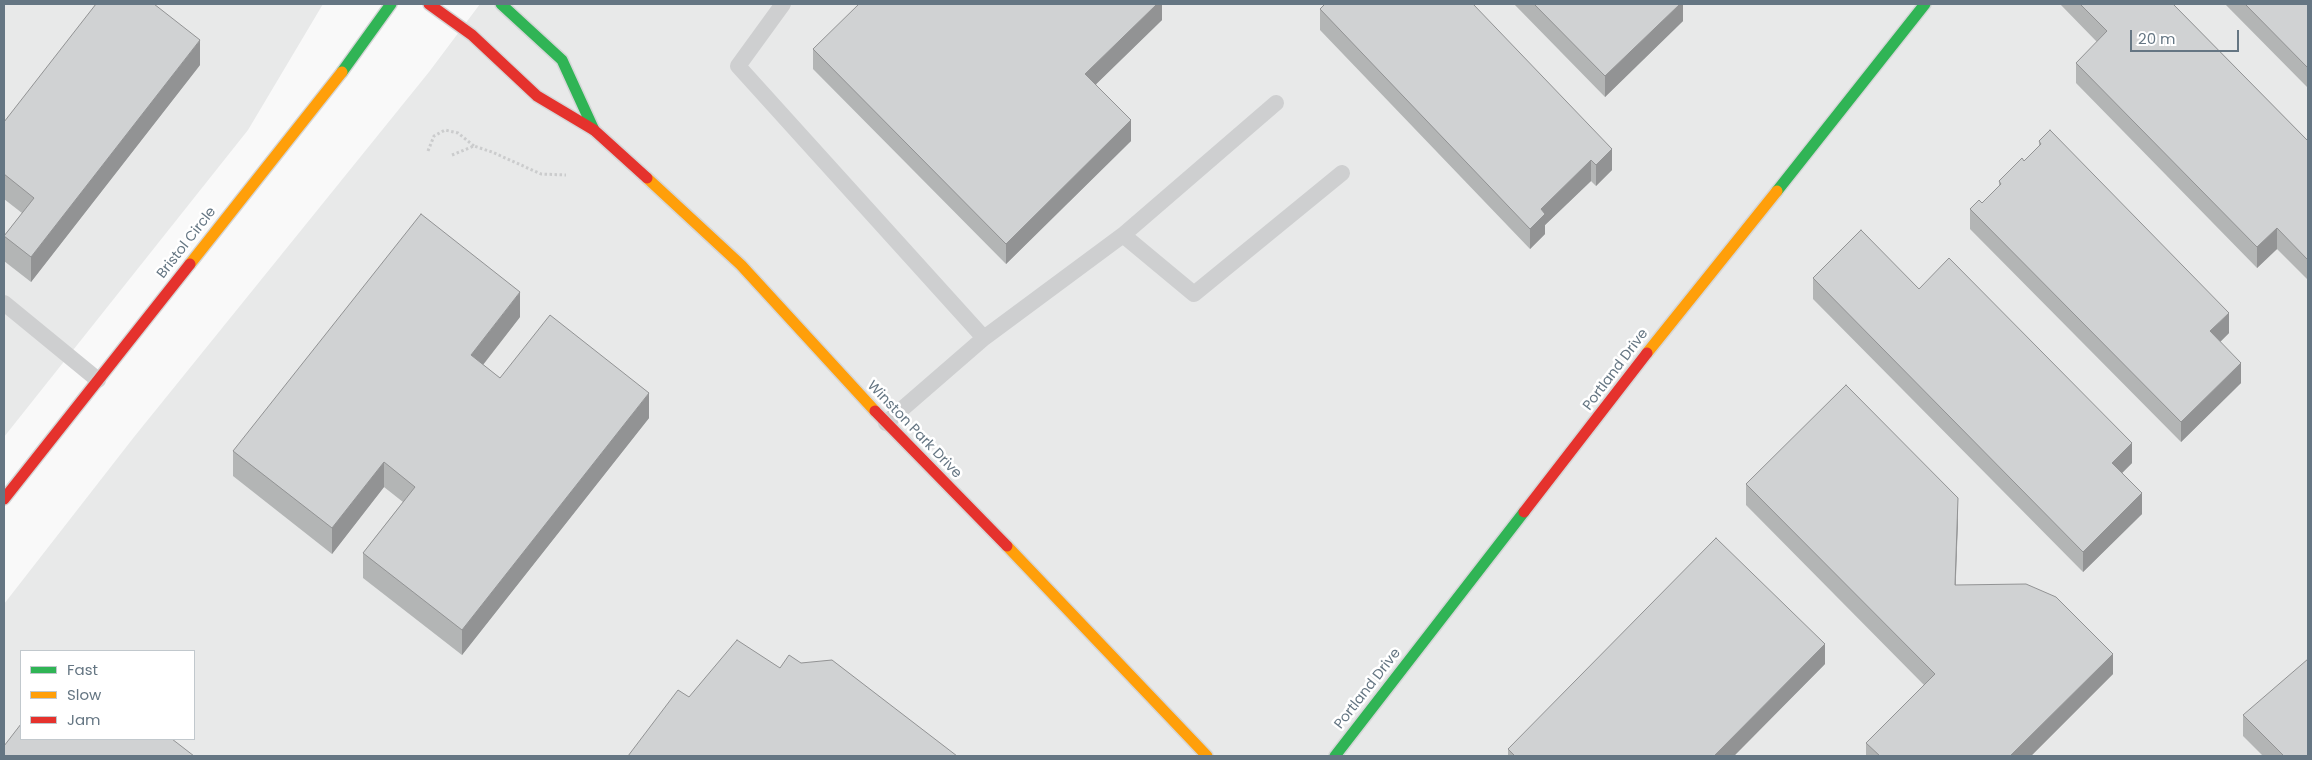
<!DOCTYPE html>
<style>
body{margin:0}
#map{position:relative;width:2312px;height:760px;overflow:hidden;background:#f9f9f9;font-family:Poppins,sans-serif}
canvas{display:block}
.frame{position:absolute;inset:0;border:5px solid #657683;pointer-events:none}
.legend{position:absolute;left:20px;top:650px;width:175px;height:90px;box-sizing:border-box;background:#fff;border:1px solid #c1c8cd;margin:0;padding:6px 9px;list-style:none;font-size:15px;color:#657683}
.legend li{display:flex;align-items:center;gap:10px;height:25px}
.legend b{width:25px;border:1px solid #c1c8cd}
.scale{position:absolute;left:2130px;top:30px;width:109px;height:22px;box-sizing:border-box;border:2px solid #657683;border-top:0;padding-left:6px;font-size:15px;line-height:18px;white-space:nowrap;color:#657683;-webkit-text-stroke:4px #fff;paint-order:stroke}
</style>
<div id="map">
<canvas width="2312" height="760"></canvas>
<div class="frame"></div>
<ul class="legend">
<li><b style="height:6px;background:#30b455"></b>Fast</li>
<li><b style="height:6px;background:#ff9f0a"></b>Slow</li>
<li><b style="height:6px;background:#e5322d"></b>Jam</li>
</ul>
<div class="scale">20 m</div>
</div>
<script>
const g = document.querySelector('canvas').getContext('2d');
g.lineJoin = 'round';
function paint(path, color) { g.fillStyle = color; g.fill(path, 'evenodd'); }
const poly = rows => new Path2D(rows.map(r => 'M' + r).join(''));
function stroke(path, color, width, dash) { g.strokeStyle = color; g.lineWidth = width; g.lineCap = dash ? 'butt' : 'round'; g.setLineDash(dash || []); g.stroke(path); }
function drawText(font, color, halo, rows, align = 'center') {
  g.font = font + ' Poppins,sans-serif'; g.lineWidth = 5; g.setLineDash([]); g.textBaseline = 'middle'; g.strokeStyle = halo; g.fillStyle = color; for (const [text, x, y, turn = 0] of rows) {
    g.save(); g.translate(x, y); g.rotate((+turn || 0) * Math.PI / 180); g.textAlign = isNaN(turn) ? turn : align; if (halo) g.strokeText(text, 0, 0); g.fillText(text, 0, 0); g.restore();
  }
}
const built = poly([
 [4,4,323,4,248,130,4,437],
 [480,4,2308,4,2308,756,4,756,4,604,134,437,429,72],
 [21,651,194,651,194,739,21,739]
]);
const path = poly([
 [428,151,434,136,445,130,458,133,474,146],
 [452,155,474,146,492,152,541,174,566,175]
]);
const lane = poly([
 [783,4,738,66,984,338,886,423],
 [1123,235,1194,294,1342,173],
 [4,303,98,380],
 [984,338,1123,235,1276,103]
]);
const fast = poly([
 [501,4,562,60,594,130],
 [342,72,391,4],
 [1777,191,1925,4],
 [1335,756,1524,512]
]);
const slow = poly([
 [647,178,741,265,875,411],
 [190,264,342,72],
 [1647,353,1777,191],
 [1007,546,1207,756]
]);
const jam = poly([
 [429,4,472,35,537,96,594,130,647,178],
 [875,411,1007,546],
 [4,499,190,264],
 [1524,512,1647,353]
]);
const wall = poly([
 [1162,4,1162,20,1096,84,1131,141,1006,264,813,69,813,49],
 [1514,4,1683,4,1683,21,1605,97],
 [2060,4,2173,4,2308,141,2308,279,2307,279,2277,249,2257,268,2076,83,2076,63,2097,42],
 [2225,4,2308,4,2308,88],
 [1320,9,1612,170,1596,186,1591,181,1545,225,1545,234,1530,249,1320,30],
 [200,65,31,282,4,261,4,236,22,213,4,199,4,122],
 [2039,141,2229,333,2220,342,2241,383,2181,442,1970,229,1970,209,1982,203,1999,186,1999,181,2024,161,2039,146],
 [1813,278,1919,289,2132,463,2122,473,2142,514,2083,572,1813,299],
 [520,317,483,365,500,378,649,418,462,655,363,578,363,553,403,502,384,487,332,554,233,476,233,451],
 [1746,484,1958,519,1955,585,2113,674,2031,756,1866,756,1866,743,1924,685,1746,505],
 [1825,664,1734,756,1508,756,1508,749],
 [2243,715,2308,756,2263,756,2243,736]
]);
const shadedWall = poly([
 [1157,4,1162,4,1162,20,1085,95,1085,74],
 [1680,4,1683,4,1683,21,1605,97,1605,76],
 [200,40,200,65,31,282,31,257],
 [1131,120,1131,141,1006,264,1006,244],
 [1612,149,1612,170,1596,186,1596,165],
 [1591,160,1591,181,1545,225,1545,234,1530,249,1530,229,1541,209],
 [2277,228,2277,249,2257,268,2257,247],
 [2308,258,2308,279,2307,279,2307,259],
 [520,292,520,317,471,380,471,355],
 [2229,313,2229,333,2210,352,2210,331],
 [2241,363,2241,383,2181,442,2181,422],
 [649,393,649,418,462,655,462,630],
 [2132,443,2132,463,2112,483,2112,463],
 [384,462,384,487,332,554,332,528],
 [2142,493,2142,514,2083,572,2083,552],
 [1958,498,1958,519,1955,605,1955,585],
 [1825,644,1825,664,1734,756,1714,756],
 [2113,654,2113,674,2031,756,2010,756]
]);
const building = poly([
 [96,4,154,4,200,40,31,257,4,236,34,198,4,174,4,122,96,4],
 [859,4,1157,4,1085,74,1131,120,1006,244,813,49,859,4],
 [1325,4,1473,4,1612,149,1596,165,1591,160,1541,209,1545,214,1530,229,1320,9,1325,4],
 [1534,4,1680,4,1605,76,1534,4],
 [2080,4,2173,4,2308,141,2308,258,2307,259,2277,228,2257,247,2076,63,2107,31,2080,4],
 [2245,4,2308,4,2308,68,2245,4],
 [2050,130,2229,313,2210,331,2241,363,2181,422,1970,209,1979,200,1982,203,2001,184,1999,181,2022,158,2024,161,2041,144,2039,141,2050,130],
 [421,214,520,292,471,355,500,378,550,315,649,393,462,630,363,553,415,487,384,462,332,528,233,451,421,214],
 [1861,230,1919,289,1949,258,2132,443,2112,463,2142,493,2083,552,1813,278,1861,230],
 [1846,385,1958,498,1955,585,2026,584,2056,597,2113,654,2010,756,1880,756,1866,743,1935,674,1746,484,1846,385],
 [1716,538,1825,644,1714,756,1515,756,1508,749,1716,538],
 [737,640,780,668,789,655,801,663,832,660,957,756,628,756,678,690,689,697,737,640],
 [2308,659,2308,756,2284,756,2243,715,2308,659],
 [21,724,21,739,172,739,194,756,4,756,4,746,21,724]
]);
const streetNames = [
 ["Bristol Circle",187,243,-52],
 ["Portland Drive",1616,370,-53],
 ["Winston Park Drive",914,430,46],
 ["Portland Drive",1368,689,-52]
];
paint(built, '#e8e9e9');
stroke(fast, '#d5d6d7', 14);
stroke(slow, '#d5d6d7', 14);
stroke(jam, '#d5d6d7', 14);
stroke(path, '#cbcccd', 3, [2.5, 2.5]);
stroke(lane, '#cecfd0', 16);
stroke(fast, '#30b455', 11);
stroke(slow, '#ff9f0a', 11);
stroke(jam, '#e5322d', 11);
paint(wall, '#b3b5b5');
paint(shadedWall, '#929394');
paint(building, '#d0d2d3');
stroke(building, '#929394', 1);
drawText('14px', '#657683', '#fff', streetNames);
</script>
